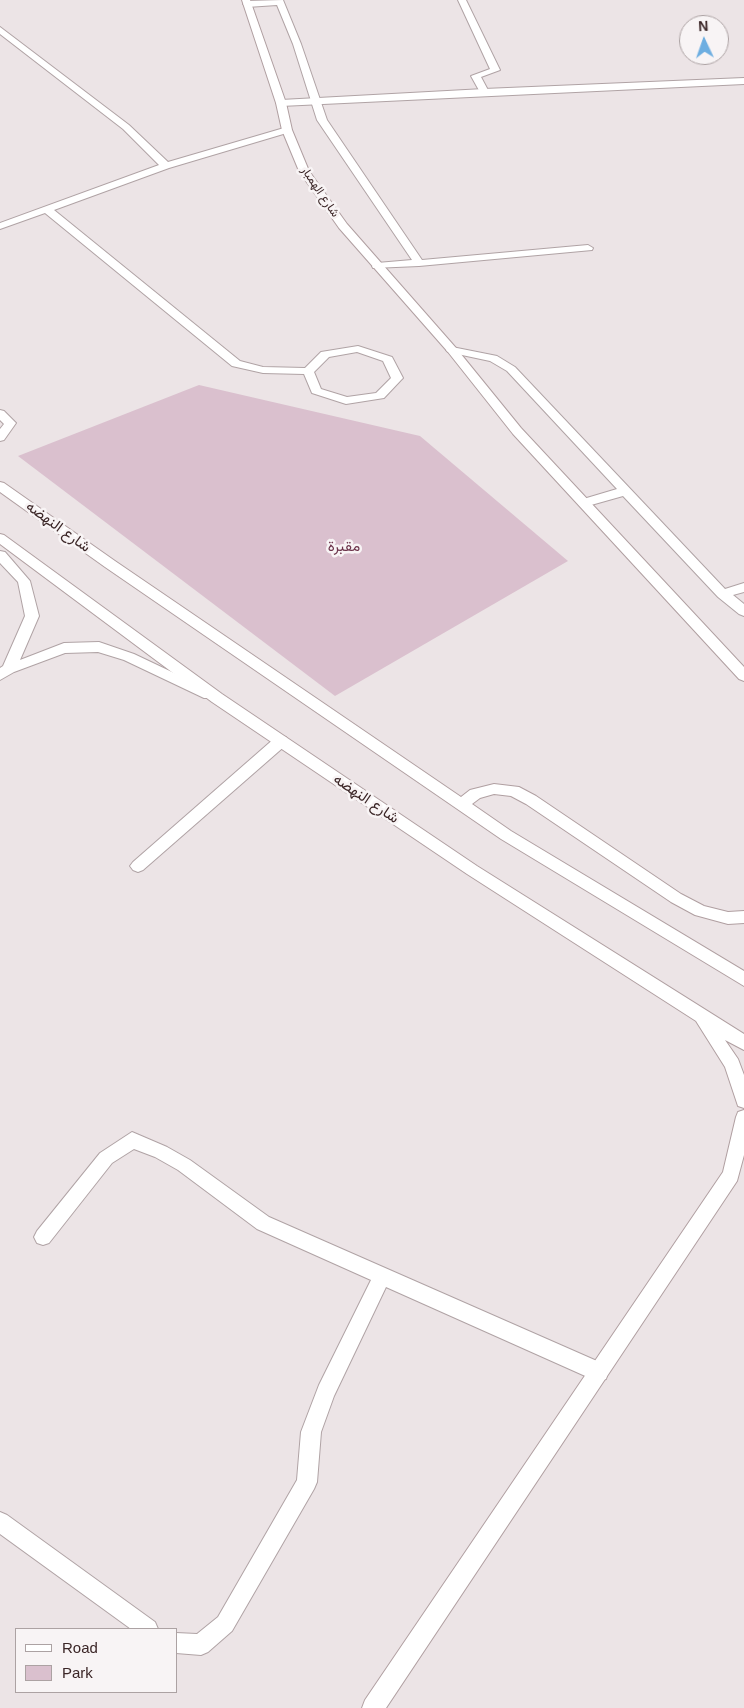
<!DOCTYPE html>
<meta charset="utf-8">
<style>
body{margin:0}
#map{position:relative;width:744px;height:1708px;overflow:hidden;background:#ece4e6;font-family:Arial,sans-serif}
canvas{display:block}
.legend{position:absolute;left:15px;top:1628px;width:162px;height:65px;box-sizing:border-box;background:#f8f4f5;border:1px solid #aca2a3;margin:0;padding:6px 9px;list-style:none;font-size:15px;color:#3b2627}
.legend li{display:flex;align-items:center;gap:10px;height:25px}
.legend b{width:25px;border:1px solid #aca2a3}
.north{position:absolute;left:679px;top:15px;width:50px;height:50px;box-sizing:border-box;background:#f8f4f5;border:1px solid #aca2a3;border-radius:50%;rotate:357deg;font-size:14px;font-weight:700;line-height:20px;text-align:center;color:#3b2627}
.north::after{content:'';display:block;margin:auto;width:18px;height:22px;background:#6daee1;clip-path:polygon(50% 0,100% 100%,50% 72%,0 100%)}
</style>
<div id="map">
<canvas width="744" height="1708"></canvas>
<ul class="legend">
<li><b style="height:6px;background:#fff"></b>Road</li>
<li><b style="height:14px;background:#dac0ce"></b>Park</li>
</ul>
<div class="north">N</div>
</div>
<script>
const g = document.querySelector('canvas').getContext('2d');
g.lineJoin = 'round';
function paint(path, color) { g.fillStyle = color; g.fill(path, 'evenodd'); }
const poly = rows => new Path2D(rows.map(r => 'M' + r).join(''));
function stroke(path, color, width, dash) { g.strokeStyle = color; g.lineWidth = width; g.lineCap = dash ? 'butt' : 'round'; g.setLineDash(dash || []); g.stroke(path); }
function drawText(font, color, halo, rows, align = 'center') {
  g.font = font + ' Arial,Vazirmatn,sans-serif'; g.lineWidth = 5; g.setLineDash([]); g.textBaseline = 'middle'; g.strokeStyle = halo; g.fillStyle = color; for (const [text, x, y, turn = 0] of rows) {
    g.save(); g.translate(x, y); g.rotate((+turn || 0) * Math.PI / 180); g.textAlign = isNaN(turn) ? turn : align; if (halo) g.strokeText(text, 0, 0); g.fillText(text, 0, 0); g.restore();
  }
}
const green = poly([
 [199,385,420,436,568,561,335,696,18,456]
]);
const lane = poly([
 [283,0,301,44,327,120,422,260,588,245,593,248,592,250,419,266,373,268,372,266,377,263,412,260,317,120,293,44,277,5,247,7,243,4,247,1,283,0],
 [458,0,466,0,500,70,481,77,489,92,487,94,481,94,471,76,490,69,458,0],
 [452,347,497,356,515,367,725,589,744,583,744,592,733,595,744,604,744,616,739,614,718,597,623,496,584,507,580,506,578,503,580,500,617,489,507,371,490,361,448,352,446,350,448,348,452,347],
 [0,410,4,411,16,423,4,440,0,441,0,429,4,424,0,420,0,410],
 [281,736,286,737,288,741,286,745,143,870,138,872,133,870,130,866,133,862,276,737,281,736],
 [132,1132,167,1147,190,1160,269,1217,606,1365,608,1372,606,1379,599,1381,592,1379,386,1287,334,1396,321,1432,317,1482,314,1489,232,1631,208,1652,201,1655,176,1653,176,1633,197,1634,218,1617,297,1480,301,1432,319,1385,371,1280,257,1229,178,1170,155,1157,134,1149,112,1163,49,1243,43,1245,37,1243,34,1237,37,1231,100,1153,132,1132],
 [0,1512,7,1515,155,1622,158,1629,131,1629,0,1534,0,1512]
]);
const street = poly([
 [0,27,129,125,168,162,284,128,290,128,290,132,169,168,54,210,240,361,263,367,305,368,321,352,358,346,392,357,403,378,401,380,384,398,346,404,312,393,304,374,263,373,232,366,45,213,0,229,0,223,159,165,123,129,0,34,0,27],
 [357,352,383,361,391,378,376,393,347,397,321,389,314,372,329,357,357,352],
 [744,78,744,84,281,106,276,103,281,100,484,89,744,78],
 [0,551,5,552,30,581,39,616,20,660,64,643,99,642,134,654,214,692,216,695,214,698,204,698,124,660,98,652,65,653,14,672,0,680,0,668,3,666,25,616,18,582,0,563,0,551]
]);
const secondary = poly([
 [242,0,250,0,286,103,292,130,309,171,347,224,456,348,521,428,744,667,744,681,739,679,513,434,448,352,339,228,299,171,282,130,276,103,242,0],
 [0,482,4,483,115,561,461,797,470,790,494,784,519,787,536,796,681,894,704,906,728,912,744,911,744,923,728,924,695,915,671,902,526,804,511,796,494,794,480,798,472,804,511,831,744,971,744,986,501,839,105,567,0,492,0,482],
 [0,534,4,535,222,694,477,866,744,1034,744,1050,725,1040,738,1059,744,1075,744,1108,738,1106,725,1067,696,1021,467,874,212,702,0,544,0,534],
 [744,1110,744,1155,737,1181,386,1708,362,1708,365,1700,723,1172,736,1117,738,1112,744,1110]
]);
const farStreetnames = [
 ["شارع الهمبار",320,192,56]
];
const streetNames = [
 ["شارع النهضه",58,527,36],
 ["شارع النهضه",366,799,34]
];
const parkNames = [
 ["مقبرة",344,547]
];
paint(green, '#dac0ce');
stroke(lane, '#b0a3a5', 2);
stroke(street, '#b0a3a5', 2);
stroke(secondary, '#b09fa1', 2);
paint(lane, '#fff');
paint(street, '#fff');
paint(secondary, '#fff');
drawText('12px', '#3b2627', '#f8f4f5', farStreetnames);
drawText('15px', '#3b2627', '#f8f4f5', streetNames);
drawText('15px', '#6d354c', '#f8f4f5', parkNames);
</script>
